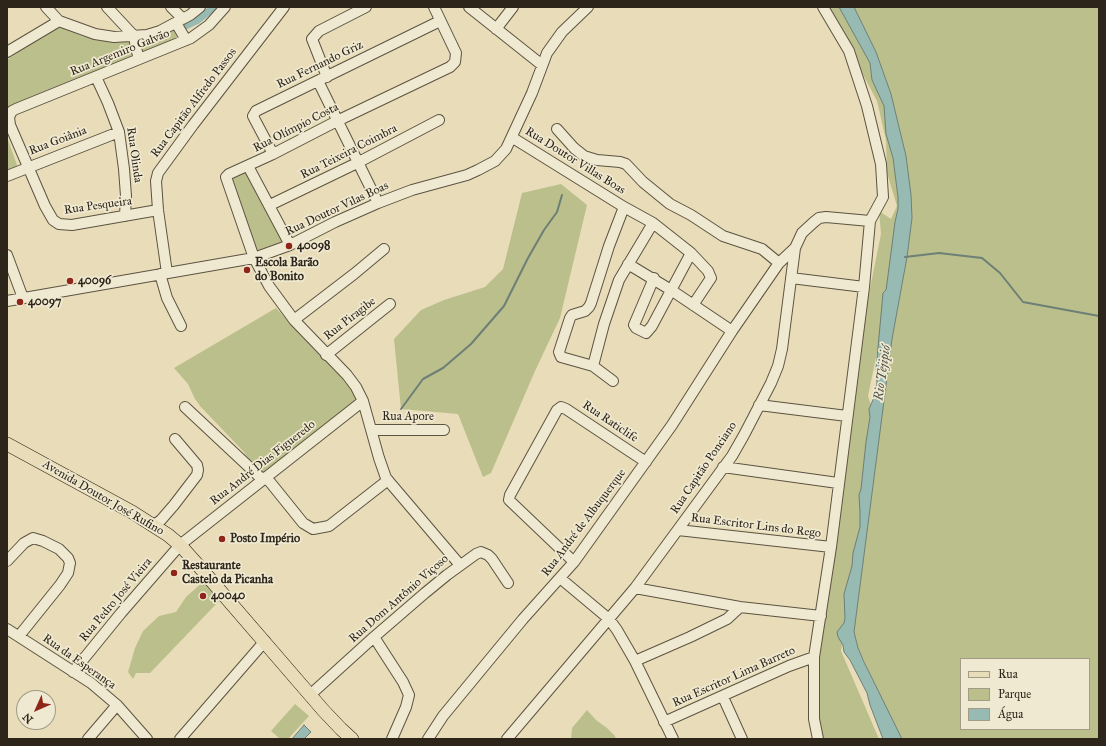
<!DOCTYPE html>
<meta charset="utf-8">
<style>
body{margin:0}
#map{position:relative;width:1106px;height:746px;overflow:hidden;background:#e8ddb8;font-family:"IM FELL Great Primer",serif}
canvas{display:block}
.frame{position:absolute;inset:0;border:8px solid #2e251a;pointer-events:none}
.legend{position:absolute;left:960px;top:658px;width:130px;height:72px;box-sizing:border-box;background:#f0e9d1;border:1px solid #a29b88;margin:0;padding:5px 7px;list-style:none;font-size:12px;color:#2e251a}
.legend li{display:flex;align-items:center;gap:8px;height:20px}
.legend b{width:20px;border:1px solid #a29b88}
.north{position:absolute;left:16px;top:690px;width:40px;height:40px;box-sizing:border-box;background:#f0e9d1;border:1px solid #a29b88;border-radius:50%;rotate:225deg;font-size:11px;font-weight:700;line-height:16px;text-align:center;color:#2e251a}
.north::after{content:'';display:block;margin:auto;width:14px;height:18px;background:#8f2418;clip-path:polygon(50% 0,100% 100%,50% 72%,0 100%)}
</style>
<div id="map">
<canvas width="1106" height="746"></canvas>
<div class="frame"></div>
<ul class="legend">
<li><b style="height:5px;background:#e8ddb8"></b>Rua</li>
<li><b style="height:11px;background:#bbbf8b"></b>Parque</li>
<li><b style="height:11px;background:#97bbb3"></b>Água</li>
</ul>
<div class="north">N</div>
</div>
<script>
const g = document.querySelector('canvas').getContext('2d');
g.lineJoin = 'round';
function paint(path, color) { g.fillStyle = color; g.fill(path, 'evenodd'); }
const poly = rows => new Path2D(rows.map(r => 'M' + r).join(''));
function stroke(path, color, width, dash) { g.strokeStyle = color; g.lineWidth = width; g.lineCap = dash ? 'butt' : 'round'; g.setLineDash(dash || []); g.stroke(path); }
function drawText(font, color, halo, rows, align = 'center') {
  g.font = font + ' "IM FELL Great Primer",serif'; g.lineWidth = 3.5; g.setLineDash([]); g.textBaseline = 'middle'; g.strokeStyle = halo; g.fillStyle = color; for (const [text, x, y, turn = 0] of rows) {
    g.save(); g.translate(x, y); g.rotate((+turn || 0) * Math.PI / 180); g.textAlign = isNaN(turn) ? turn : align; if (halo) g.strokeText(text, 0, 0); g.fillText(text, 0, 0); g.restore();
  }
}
const green = poly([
 [827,7,842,7,882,82,902,169,892,280,868,396,874,415,860,541,841,651,879,739,819,739,813,702,831,520,866,308,881,234,879,211,891,219,897,206,887,173,886,140,877,101],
 [854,7,1099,7,1099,739,902,739,887,710,858,648,854,632,892,339,907,257,912,218,911,195,906,156,891,94,876,52],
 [961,659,1089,659,1089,729,961,729],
 [170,23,181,45,7,116,7,60,55,26,62,28,82,36,114,43,128,41],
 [7,137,17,165,16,170,7,173],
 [246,168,282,241,282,243,257,254,228,176],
 [561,184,587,205,560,318,535,371,491,473,483,477,458,414,401,409,394,339,421,310,444,300,485,287,503,269,522,193],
 [276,308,350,387,357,399,264,475,251,463,244,452,200,406,195,399,188,384,174,368],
 [204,581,220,600,150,673,136,673,133,679,128,672,135,648,143,631,159,616,176,612,186,597],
 [295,704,309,716,288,739,280,739,271,731],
 [587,710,596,720,607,728,615,736,616,739,571,739,572,728]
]);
const water = poly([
 [839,7,854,7,876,52,891,94,906,156,911,195,912,218,907,257,892,339,854,632,858,648,864,662,902,739,883,739,870,705,867,693,850,660,844,652,843,645,838,637,837,632,844,623,845,618,844,594,852,566,853,553,860,527,860,512,859,495,861,489,866,442,870,417,869,409,875,395,877,382,876,369,882,304,883,293,886,290,887,283,895,222,898,209,898,197,893,158,886,134,884,106,872,80,870,63,839,7],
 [304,725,311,732,304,739,292,739,304,725]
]);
const stream = poly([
 [905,257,939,253,982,258,1000,273,1023,302,1099,316],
 [401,409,423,379,443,368,471,344,504,306,528,258,544,230,557,212,562,195]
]);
const canal = poly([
 [181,28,198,20,214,7]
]);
const minor = poly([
 [46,7,59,21,95,34,114,37,147,35,160,31,190,15,200,7],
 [107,7,134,36,136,48,139,59],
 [171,7,183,19],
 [434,7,456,53,455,62,450,67,337,121,273,154,229,174,226,177,254,258,269,286,294,320,347,375,356,387,363,401,379,458,386,478,460,565],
 [469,7,542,65],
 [176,23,186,40],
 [496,29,513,7],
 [7,52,59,21],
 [96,77,108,103,119,132,124,169,126,196,125,216],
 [327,77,312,39,319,31,366,7],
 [318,81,378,203],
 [557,129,574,148,584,156,597,160,620,162,626,164,643,182,670,204,691,215,723,236,762,249,779,263],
 [513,138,624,207,653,223,691,253,708,271,711,278,693,305],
 [273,154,255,120,253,116,256,111,440,21],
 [248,166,290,245],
 [7,176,119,132],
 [270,205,357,163,439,120],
 [158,210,72,225,59,224,53,220,45,206,10,125,9,117,12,111,16,109,191,38,209,25,225,7],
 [7,255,23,298],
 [628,264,671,290,732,331],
 [167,273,158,210,156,181,158,173,193,125,284,7],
 [160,274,167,298,181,326],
 [654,278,634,325,636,328,646,333,652,326,691,253],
 [791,278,864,287],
 [7,301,254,258,290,245,335,222,378,203,412,190,467,175,478,170,495,161,506,149,532,93,547,53,562,32,588,7],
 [294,320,354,274,384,249],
 [326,355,390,304],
 [593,366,604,324,619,280,653,223],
 [613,381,593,366,561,357,559,352,570,318,572,315,585,311,589,307,591,303,609,246,624,207],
 [759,405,847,416],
 [185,407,263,480],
 [372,430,444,430],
 [723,467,838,483],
 [266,477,303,523,313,529,329,526,388,480],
 [154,525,161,520,174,505,197,475,198,470,197,465,175,439],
 [678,530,831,547],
 [7,561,24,543,33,538,43,541,59,549,68,558,70,563,68,573,60,585,19,636],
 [574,562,509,500,510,495,557,410,561,407,566,409,646,462],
 [560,578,609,619,617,630,635,661,673,739],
 [635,588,740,607,821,616],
 [7,629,91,683,117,705,147,739],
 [374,637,403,682,409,695,406,707,392,739],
 [635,661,690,637,727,619,740,607],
 [73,672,121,613,180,545,363,401],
 [310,695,374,637,425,593,447,575,476,554,481,552,488,555,492,559,508,583],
 [723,697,742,739],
 [664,722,789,666,814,657],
 [88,739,117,705],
 [180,739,265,641],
 [428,739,443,716,523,619,574,562,672,425,732,331,779,263,795,248],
 [507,739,635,588,732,456,744,435,771,383,778,366,782,349,795,248,802,233,814,222,819,218,826,217,870,221],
 [818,739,814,719,814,657,831,547,864,287,870,221,883,197,881,164,867,106,849,51,823,7]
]);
const major = poly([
 [7,444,132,512,168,535,180,545,197,564,323,710,341,729,352,739]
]);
const markers = [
 [289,246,4,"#8f2418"],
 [247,270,4,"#8f2418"],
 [70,281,4,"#8f2418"],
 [20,302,4,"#8f2418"],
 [222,539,4,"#8f2418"],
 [174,573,4,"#8f2418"],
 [203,596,4,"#8f2418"]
];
const streetNames = [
 ["Rua Argemiro Galvão",120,53,-22],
 ["Rua Fernando Griz",320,65,-26],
 ["Rua Capitão Alfredo Passos",194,103,-53],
 ["Rua Olímpio Costa",296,128,-27],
 ["Rua Goiânia",58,141,-21],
 ["Rua Teixeira Coimbra",349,152,-27],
 ["Rua Olinda",134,155,82],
 ["Rua Doutor Villas Boas",575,161,32],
 ["Rua Pesqueira",98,206,-8],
 ["Rua Doutor Vilas Boas",337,209,-25],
 ["Rua Piragibe",350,319,-38],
 ["Rua Apore",408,417],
 ["Rua Raticlife",610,422,34],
 ["Rua André Dias Figueredo",263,463,-38],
 ["Rua Capitão Ponciano",704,468,-56],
 ["Avenida Doutor José Rufino",103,498,30],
 ["Rua André de Albuquerque",584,523,-53],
 ["Rua Escritor Lins do Rego",756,526,7],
 ["Rua Dom Antônio Viçoso",399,599,-41],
 ["Rua Pedro José Vieira",116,600,-50],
 ["Rua da Esperança",79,662,35],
 ["Rua Escritor Lima Barreto",734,677,-24]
];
const poiNames = [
 ["40098",297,246],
 ["Escola Barão",255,263],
 ["do Bonito",255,277],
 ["40096",78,281],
 ["40097",28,302],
 ["Posto Império",230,539],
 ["Restaurante",182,566],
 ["Castelo da Picanha",182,580],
 ["40040",211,596]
];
const waterNames = [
 ["Rio Tejipió",883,373,-82]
];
paint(green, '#bbbf8b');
paint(water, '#97bbb3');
stroke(water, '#6d7f76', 1);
stroke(stream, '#6d7f76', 2);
stroke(canal, '#97bbb3', 7);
stroke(minor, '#5c5342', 12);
stroke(major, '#2e251a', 14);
stroke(minor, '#f0e9d1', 10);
stroke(major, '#e8ddb8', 13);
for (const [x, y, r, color] of markers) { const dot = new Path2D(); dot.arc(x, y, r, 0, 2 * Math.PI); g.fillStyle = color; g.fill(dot); stroke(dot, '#f0e9d1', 1.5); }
drawText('12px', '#2e251a', '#f0e9d1', streetNames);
drawText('bold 12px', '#2e251a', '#f0e9d1', poiNames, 'left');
drawText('italic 13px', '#4e5248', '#f0e9d1', waterNames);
</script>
